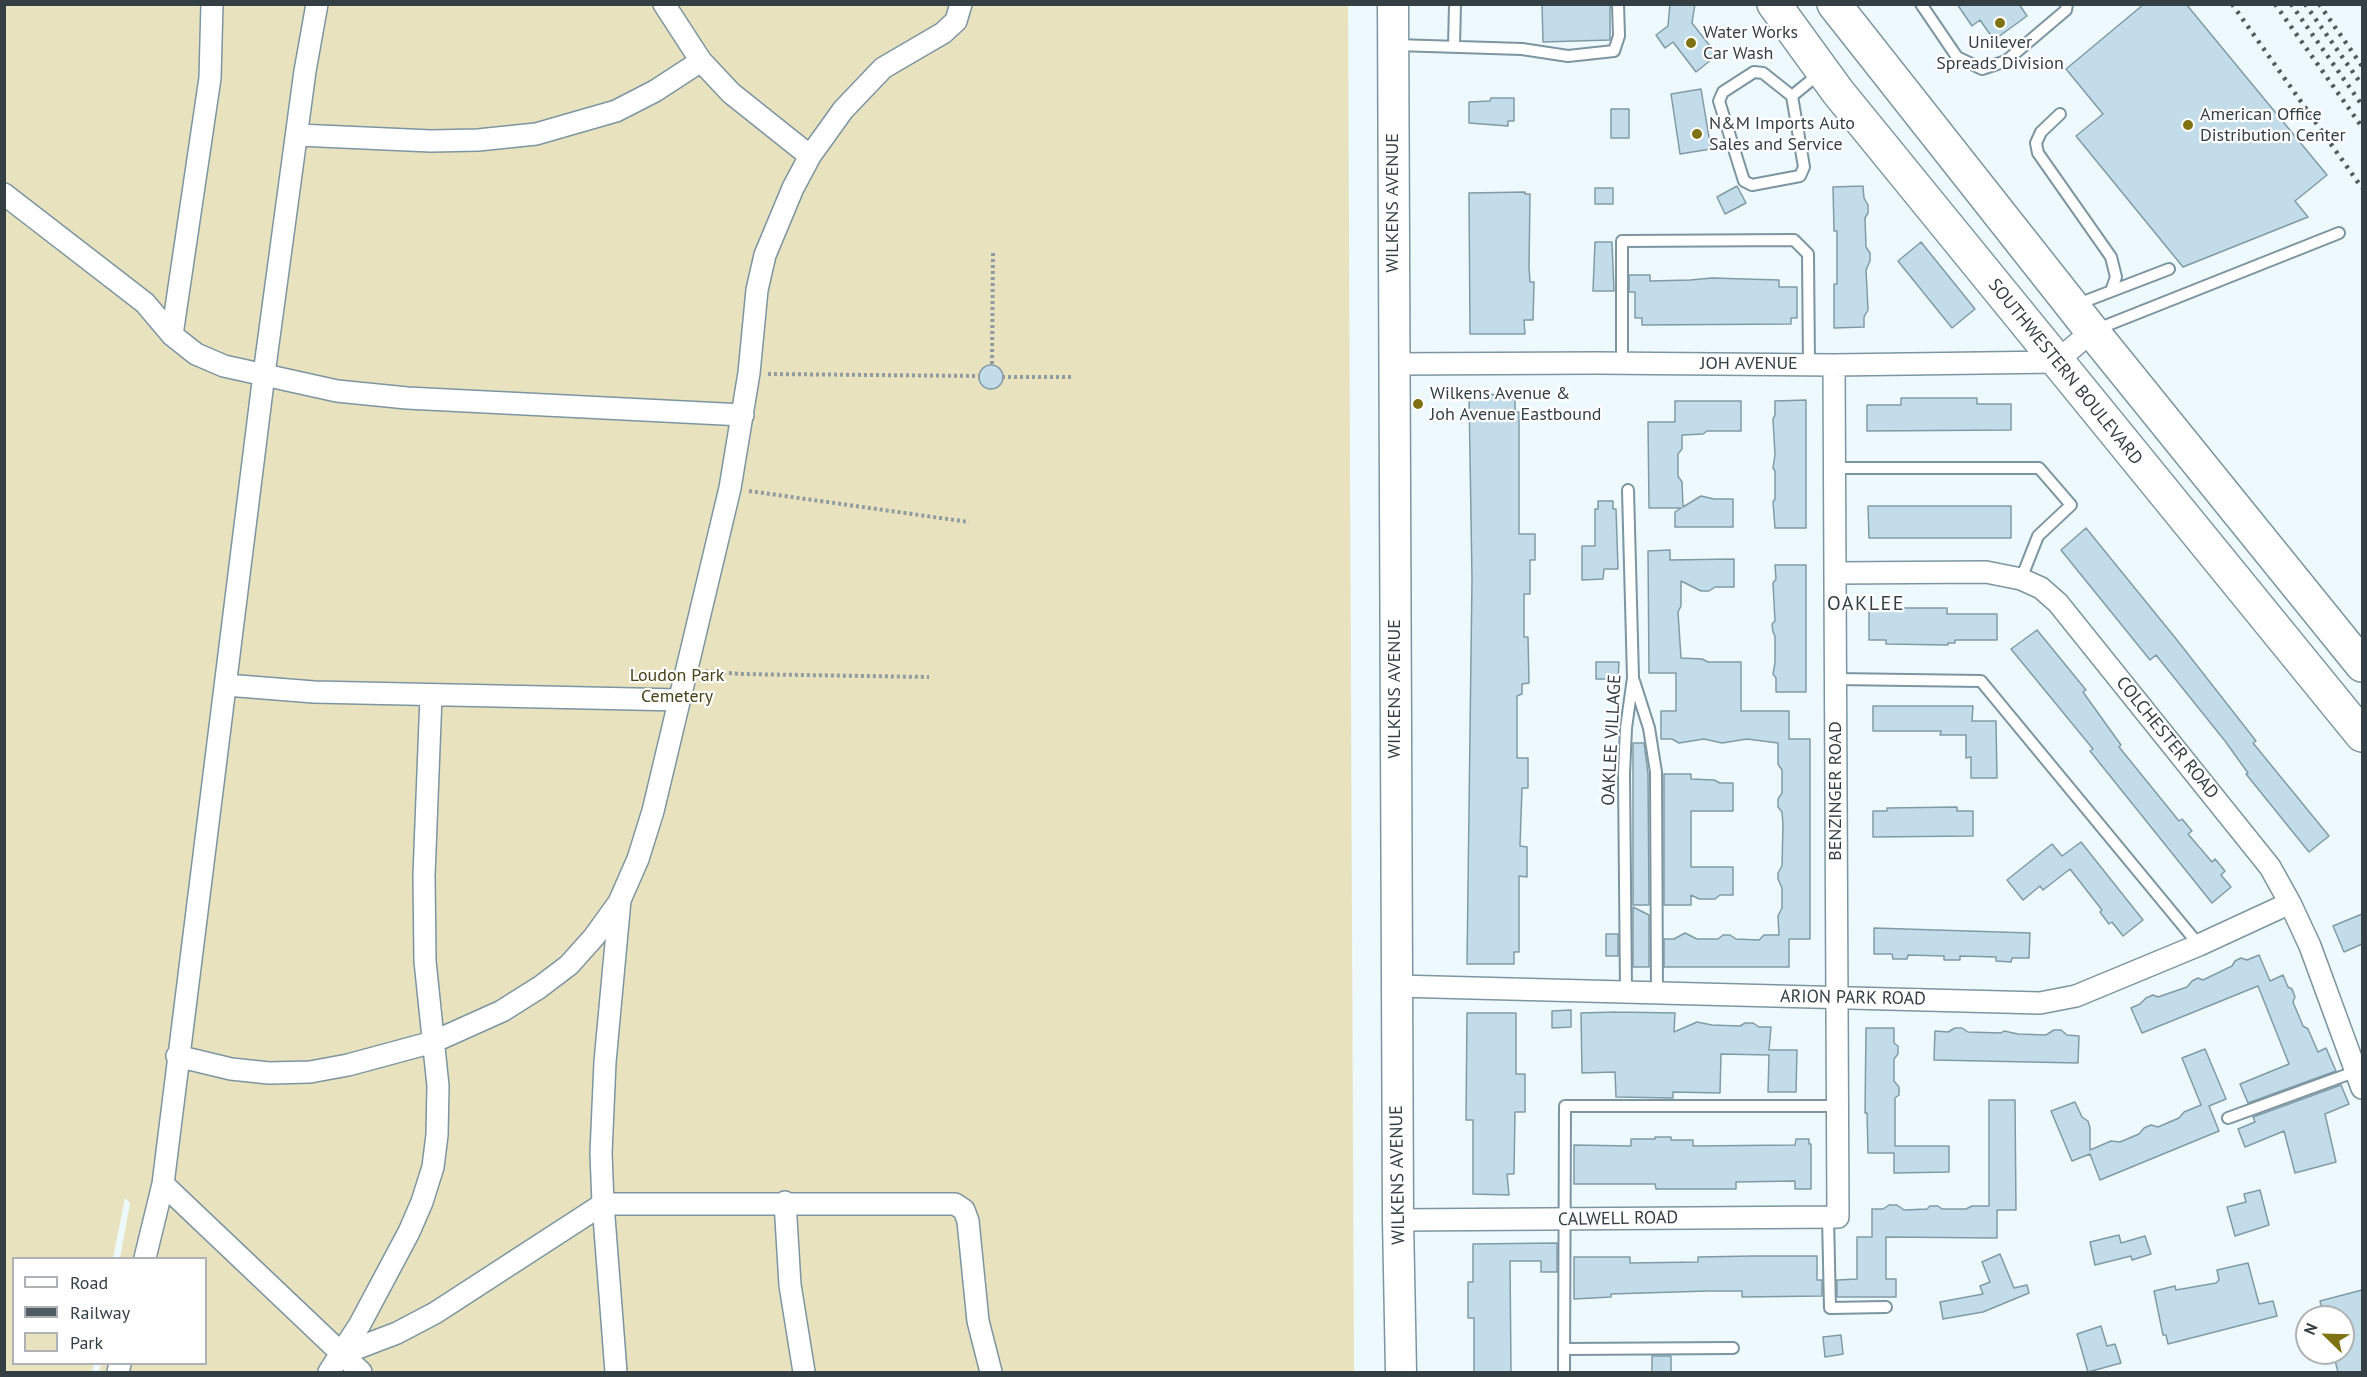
<!DOCTYPE html>
<style>
body{margin:0}
#map{position:relative;width:2367px;height:1377px;overflow:hidden;background:#eef9fe;font-family:"PT Sans",sans-serif}
canvas{display:block}
.frame{position:absolute;inset:0;border:6px solid #343f43;pointer-events:none}
.legend{position:absolute;left:12px;top:1257px;width:195px;height:108px;box-sizing:border-box;background:#fff;border:2px solid #aeb2b4;margin:0;padding:8px 10px;list-style:none;font-size:18px;color:#343f43}
.legend li{display:flex;align-items:center;gap:12px;height:30px}
.legend b{width:30px;border:2px solid #aeb2b4}
.north{position:absolute;left:2295px;top:1305px;width:60px;height:60px;box-sizing:border-box;background:#fff;border:2px solid #aeb2b4;border-radius:50%;rotate:293deg;font-size:16px;font-weight:700;line-height:24px;text-align:center;color:#343f43}
.north::after{content:'';display:block;margin:auto;width:21px;height:27px;background:#7f7212;clip-path:polygon(50% 0,100% 100%,50% 72%,0 100%)}
</style>
<div id="map">
<canvas width="2367" height="1377"></canvas>
<div class="frame"></div>
<ul class="legend">
<li><b style="height:8px;background:#fff"></b>Road</li>
<li><b style="height:8px;background:#515c60"></b>Railway</li>
<li><b style="height:16px;background:#e8e3be"></b>Park</li>
</ul>
<div class="north">N</div>
</div>
<script>
const g = document.querySelector('canvas').getContext('2d');
g.lineJoin = 'round';
function paint(path, color) { g.fillStyle = color; g.fill(path, 'evenodd'); }
const poly = rows => new Path2D(rows.map(r => 'M' + r).join(''));
function stroke(path, color, width, dash) { g.strokeStyle = color; g.lineWidth = width; g.lineCap = dash ? 'butt' : 'round'; g.setLineDash(dash || []); g.stroke(path); }
function drawText(font, color, halo, rows, align = 'center') {
  g.font = font + ' "PT Sans",sans-serif'; g.lineWidth = 4.5; g.setLineDash([]); g.textBaseline = 'middle'; g.strokeStyle = halo; g.fillStyle = color; for (const [text, x, y, turn = 0] of rows) {
    g.save(); g.translate(x, y); g.rotate((+turn || 0) * Math.PI / 180); g.textAlign = isNaN(turn) ? turn : align; if (halo) g.strokeText(text, 0, 0); g.fillText(text, 0, 0); g.restore();
  }
}
const green = poly([
 [5,5,1348,5,1354,1372,99,1372,101,1364,206,1364,206,1258,120,1258,130,1203,125,1198,113,1258,14,1258,14,1364,94,1364,92,1372,5,1372]
]);
const building = poly([
 [1542,4,1610,4,1610,40,1543,42,1542,4],
 [1670,4,1695,4,1692,23,1717,55,1696,72,1673,42,1665,48,1656,35,1668,26,1670,4],
 [1957,4,2019,4,2027,16,1994,40,1980,20,1972,26,1957,4],
 [2144,4,2186,4,2327,175,2295,201,2308,217,2183,267,2076,136,2103,114,2066,69,2144,4],
 [1701,89,1711,149,1680,154,1671,94,1701,89],
 [1491,98,1514,98,1514,121,1508,121,1508,126,1469,123,1469,102,1490,101,1491,98],
 [1611,109,1629,109,1629,138,1611,138,1611,109],
 [1737,186,1746,203,1725,214,1717,197,1737,186],
 [1863,186,1864,198,1868,205,1868,213,1865,218,1866,247,1870,253,1870,261,1866,270,1868,310,1864,317,1864,327,1834,328,1834,284,1837,284,1837,231,1834,231,1833,187,1863,186],
 [1595,188,1613,188,1613,204,1595,204,1595,188],
 [1525,192,1525,194,1530,194,1529,267,1530,282,1534,282,1533,320,1524,320,1525,334,1470,334,1469,193,1525,192],
 [1595,242,1612,242,1614,291,1593,291,1595,242],
 [1921,242,1975,309,1952,328,1898,261,1921,242],
 [1629,275,1650,275,1650,281,1690,280,1712,278,1779,280,1779,287,1797,287,1797,318,1791,318,1791,324,1642,325,1642,318,1635,318,1635,292,1629,292,1629,275],
 '979 377a12 12 0 1 1 24 0a12 12 0 1 1-24 0Z',
 [1515,394,1515,412,1519,412,1519,534,1535,534,1535,560,1530,560,1530,594,1524,594,1524,637,1528,637,1529,683,1522,684,1522,694,1517,696,1517,758,1528,758,1528,788,1522,788,1520,846,1527,847,1527,877,1519,876,1519,952,1514,952,1514,964,1467,964,1472,579,1469,395,1515,394],
 [1901,398,1977,398,1977,404,2011,404,2011,430,1867,431,1867,405,1901,405,1901,398],
 [1806,400,1806,528,1775,528,1773,502,1775,499,1775,471,1773,468,1775,455,1773,419,1775,415,1775,401,1806,400],
 [1675,401,1741,401,1741,431,1707,431,1703,434,1682,435,1682,449,1678,454,1678,476,1682,482,1683,507,1701,496,1714,499,1733,499,1733,527,1675,527,1675,512,1681,508,1649,508,1648,422,1675,422,1675,401],
 [1598,501,1613,501,1613,509,1616,509,1618,569,1604,569,1603,579,1582,580,1582,546,1595,546,1595,509,1598,509,1598,501],
 [1868,506,2011,506,2011,538,1869,538,1868,506],
 [2086,528,2177,640,2256,741,2253,743,2329,836,2309,852,2246,774,2248,773,2225,741,2156,655,2150,660,2061,550,2086,528],
 [1670,550,1670,560,1734,559,1734,587,1715,587,1709,591,1701,591,1681,581,1681,606,1678,612,1681,658,1702,659,1708,662,1741,662,1741,711,1789,711,1789,739,1810,739,1810,939,1789,939,1789,967,1664,967,1664,939,1674,939,1685,933,1697,939,1718,939,1723,935,1730,935,1736,939,1759,940,1764,935,1779,935,1778,916,1782,908,1782,888,1778,879,1778,873,1782,866,1783,825,1782,812,1778,807,1778,799,1782,793,1782,770,1778,764,1778,743,1747,739,1722,743,1704,739,1679,743,1672,739,1661,739,1661,711,1676,711,1676,673,1649,673,1648,551,1670,550],
 [1775,565,1806,565,1806,692,1776,692,1776,678,1773,674,1775,663,1775,636,1773,632,1772,624,1775,621,1773,583,1776,579,1775,565],
 [1869,608,1947,608,1947,614,1997,614,1997,640,1955,640,1955,643,1948,643,1948,645,1886,644,1886,640,1869,640,1869,608],
 [2037,630,2086,690,2083,692,2121,745,2119,747,2179,821,2182,819,2192,831,2188,834,2212,862,2215,859,2225,871,2221,875,2231,887,2212,903,2090,751,2093,749,2011,649,2037,630],
 [1596,662,1619,662,1618,679,1596,679,1596,662],
 [1873,706,1973,706,1972,721,1996,721,1997,778,1971,778,1971,757,1966,758,1966,735,1940,735,1941,731,1873,731,1873,706],
 [1633,743,1644,743,1648,773,1649,905,1633,905,1633,743],
 [1664,774,1691,774,1691,779,1714,780,1720,783,1733,783,1733,811,1691,811,1691,867,1733,867,1733,895,1720,895,1715,899,1699,899,1691,895,1691,905,1664,905,1664,774],
 [1957,807,1957,811,1973,811,1973,836,1873,837,1873,811,1887,811,1887,808,1957,807],
 [2081,842,2143,920,2123,936,2112,922,2109,924,2100,912,2102,910,2070,869,2043,890,2040,886,2023,900,2007,880,2052,844,2062,856,2081,842],
 [1633,907,1649,915,1649,967,1633,967,1633,907],
 [2362,914,2362,944,2344,952,2333,926,2362,914],
 [1874,928,2030,933,2029,958,2012,958,2011,962,1996,961,1996,957,1960,956,1960,960,1944,960,1944,956,1908,955,1907,959,1893,959,1892,954,1874,954,1874,928],
 [1606,934,1618,934,1618,956,1606,956,1606,934],
 [2259,955,2270,981,2283,975,2288,987,2292,989,2295,997,2293,1002,2303,1026,2308,1029,2318,1052,2326,1048,2336,1071,2248,1103,2240,1084,2289,1064,2258,986,2142,1033,2131,1008,2140,1004,2146,998,2153,995,2158,997,2187,987,2192,981,2198,978,2203,980,2232,966,2235,961,2241,958,2247,960,2259,955],
 [1571,1010,1571,1027,1552,1028,1552,1011,1571,1010],
 [1616,1012,1675,1013,1674,1032,1697,1022,1712,1025,1740,1026,1745,1023,1753,1023,1759,1027,1771,1027,1769,1050,1797,1050,1796,1092,1768,1092,1769,1055,1721,1054,1720,1093,1673,1092,1673,1098,1616,1097,1615,1072,1582,1073,1581,1013,1616,1012],
 [1467,1013,1516,1013,1516,1074,1525,1074,1525,1112,1515,1112,1514,1174,1507,1174,1509,1195,1473,1194,1473,1120,1466,1120,1467,1013],
 [1866,1028,1894,1028,1894,1043,1898,1046,1898,1054,1894,1059,1894,1081,1899,1087,1899,1095,1895,1098,1895,1146,1949,1146,1949,1172,1894,1173,1894,1153,1868,1153,1867,1113,1865,1113,1866,1028],
 [1955,1028,1962,1028,1968,1032,2001,1033,2004,1031,2018,1034,2046,1035,2054,1030,2061,1030,2067,1035,2079,1036,2078,1063,1934,1060,1935,1031,1948,1032,1955,1028],
 [2205,1049,2226,1099,2209,1106,2219,1131,2100,1180,2090,1154,2072,1161,2051,1111,2075,1102,2082,1117,2088,1121,2090,1128,2090,1150,2111,1141,2120,1142,2139,1134,2144,1128,2151,1125,2158,1127,2179,1118,2184,1112,2201,1105,2182,1058,2205,1049],
 [2341,1085,2349,1104,2325,1114,2336,1162,2295,1173,2284,1131,2245,1147,2238,1129,2255,1122,2253,1117,2341,1085],
 [1989,1100,2015,1100,2016,1210,1997,1210,1997,1238,1886,1237,1886,1279,1896,1279,1896,1297,1837,1297,1837,1280,1857,1279,1857,1237,1872,1237,1872,1209,1883,1209,1889,1205,1897,1205,1904,1210,1927,1209,1930,1206,1938,1206,1942,1209,1966,1209,1972,1206,1989,1206,1989,1100],
 [1655,1137,1671,1137,1671,1140,1693,1140,1693,1146,1795,1145,1796,1139,1809,1139,1809,1144,1811,1144,1811,1189,1795,1189,1795,1181,1736,1182,1736,1189,1656,1189,1655,1184,1574,1184,1574,1145,1631,1146,1631,1139,1655,1139,1655,1137],
 [2260,1190,2269,1225,2235,1236,2227,1207,2246,1202,2244,1194,2260,1190],
 [2119,1235,2121,1243,2145,1236,2151,1254,2132,1260,2131,1256,2095,1265,2090,1242,2119,1235],
 [1557,1243,1557,1272,1541,1272,1541,1261,1510,1261,1511,1372,1474,1372,1474,1318,1468,1318,1468,1282,1473,1282,1473,1244,1557,1243],
 [2000,1254,2014,1288,2027,1285,2029,1293,1983,1312,1943,1319,1940,1302,1983,1294,1980,1286,1990,1282,1982,1262,2000,1254],
 [1753,1256,1817,1256,1817,1280,1822,1280,1822,1296,1742,1297,1742,1291,1707,1291,1611,1294,1611,1297,1574,1299,1574,1257,1630,1257,1630,1263,1698,1262,1698,1257,1753,1256],
 [2248,1263,2259,1304,2273,1301,2277,1316,2168,1344,2166,1335,2163,1335,2154,1291,2175,1286,2176,1290,2216,1283,2219,1280,2217,1270,2248,1263],
 [2362,1290,2362,1372,2338,1372,2333,1353,2343,1353,2343,1317,2324,1317,2320,1301,2362,1290],
 [2101,1326,2107,1346,2115,1344,2121,1363,2088,1372,2077,1334,2101,1326],
 [1841,1335,1843,1354,1825,1357,1823,1337,1841,1335],
 [1652,1356,1671,1356,1671,1372,1652,1372,1652,1356]
]);
const path = poly([
 [992,364,993,252],
 [768,374,980,376],
 [1002,377,1073,377],
 [749,491,969,522],
 [705,671,740,674,929,677]
]);
const service = poly([
 [1921,4,1957,57,1982,69,2006,61,2066,10,2067,4],
 [1396,45,1522,49,1568,56,1614,51,1619,36,1618,4],
 [1454,47,1455,4],
 [1792,96,1804,167,1800,176,1752,185,1744,181,1719,101,1723,92,1754,72,1763,73,1792,96,1820,73],
 [2060,114,2041,132,2036,143,2038,153,2111,257,2116,277,2111,291],
 [2078,304,2169,269],
 [2095,330,2339,233],
 [1622,363,1622,241,1794,240,1808,254,1809,365],
 [1835,468,2039,468,2071,505,2038,536,2021,579],
 [1836,679,1981,681,2199,945],
 [1634,681,1649,728,1656,772,1657,993],
 [1626,992,1624,774,1626,728,1633,678,1628,490],
 [2228,1118,2357,1071],
 [1828,1217,1830,1308,1886,1307],
 [1564,1349,1733,1348],
 [1564,1372,1565,1106,1837,1106]
]);
const minor = poly([
 [664,4,701,61,731,93,810,156],
 [961,4,956,21,943,33,883,68,843,110,810,156,793,188,765,255,757,290,749,373,730,488,653,811,638,859,620,900,605,1062,601,1153,603,1204,955,1204,964,1210,968,1221,978,1321,991,1372],
 [298,135,431,141,478,140,536,134,616,111,655,91,701,61],
 [4,194,145,303,172,335,196,354,224,366,337,391,407,398,743,415],
 [172,335,210,78,212,4],
 [1394,364,1596,363,1834,365,2056,362,2092,331],
 [1835,573,1986,572,2021,579,2041,588,2058,603,2270,867,2290,903,2310,946,2362,1088],
 [226,685,314,692,679,700],
 [1397,986,2040,1003,2076,996,2199,945,2290,903],
 [177,1056,231,1069,269,1073,310,1072,348,1065,433,1042,502,1011,540,987,569,965,594,937,620,901],
 [163,1184,361,1372],
 [785,1202,790,1285,804,1372],
 [1398,1220,1838,1217,1834,365],
 [145,1258,163,1184,264,374,305,71,317,4],
 [342,1354,397,1333,435,1313,603,1204,616,1372],
 [118,1372,120,1364],
 [329,1372,360,1324,409,1232,422,1202,433,1167,437,1135,438,1086,425,961,424,875,431,696]
]);
const secondary = poly([
 [1393,4,1398,1220,1401,1372]
]);
const primary = poly([
 [1774,4,1838,92,2362,735],
 [1834,4,2092,331,2362,665]
]);
const rail = poly([
 [2232,4,2362,188],
 [2275,4,2362,127],
 [2291,4,2362,105],
 [2305,4,2362,85],
 [2319,4,2362,66]
]);
const markers = [
 [2000,23,6,"#7f7212"],
 [1691,43,6,"#7f7212"],
 [2188,125,6,"#7f7212"],
 [1697,134,6,"#7f7212"],
 [1418,404,6,"#7f7212"]
];
const poiNames = [
 ["Water Works",1703,33],
 ["Car Wash",1703,54],
 ["Unilever",2000,43,"center"],
 ["Spreads Division",2000,64,"center"],
 ["American Office",2200,115],
 ["Distribution Center",2200,136],
 ["N&M Imports Auto",1709,124],
 ["Sales and Service",1709,145],
 ["Wilkens Avenue &",1430,394],
 ["Joh Avenue Eastbound",1430,415]
];
const streetNames = [
 ["WILKENS AVENUE",1393,203,-90],
 ["JOH AVENUE",1749,364],
 ["SOUTHWESTERN BOULEVARD",2065,372,51],
 ["WILKENS AVENUE",1395,689,-90],
 ["COLCHESTER ROAD",2167,738,51],
 ["OAKLEE VILLAGE",1612,740,-87],
 ["BENZINGER ROAD",1836,791,-90],
 ["ARION PARK ROAD",1853,998,1],
 ["WILKENS AVENUE",1398,1175,-91],
 ["CALWELL ROAD",1618,1219,-1]
];
const parkNames = [
 ["Loudon Park",677,676],
 ["Cemetery",677,697]
];
const neighbourhoodNames = [
 ["OAKLEE",1866,604]
];
paint(green, '#e8e3be');
paint(building, '#c2dde9');
stroke(building, '#819ba6', 1.5);
stroke(service, '#7c95a0', 14);
stroke(minor, '#7c95a0', 24);
stroke(secondary, '#7c95a0', 33);
stroke(primary, '#7c95a0', 36);
stroke(path, '#919ca1', 4, [3, 3]);
stroke(service, '#fff', 10);
stroke(minor, '#fff', 21);
stroke(secondary, '#fff', 30);
stroke(primary, '#fff', 33);
stroke(rail, '#515c60', 4.5, [3, 6]);
for (const [x, y, r, color] of markers) { const dot = new Path2D(); dot.arc(x, y, r, 0, 2 * Math.PI); g.fillStyle = color; g.fill(dot); stroke(dot, '#fff', 2); }
drawText('18px', '#343f43', '#fff', poiNames, 'left');
drawText('18px', '#343f43', '#fff', streetNames);
drawText('18px', '#484217', '#fff', parkNames);
g.letterSpacing = '1.5px';
drawText('20px', '#343f43', '#fff', neighbourhoodNames);
g.letterSpacing = '0px';
</script>
